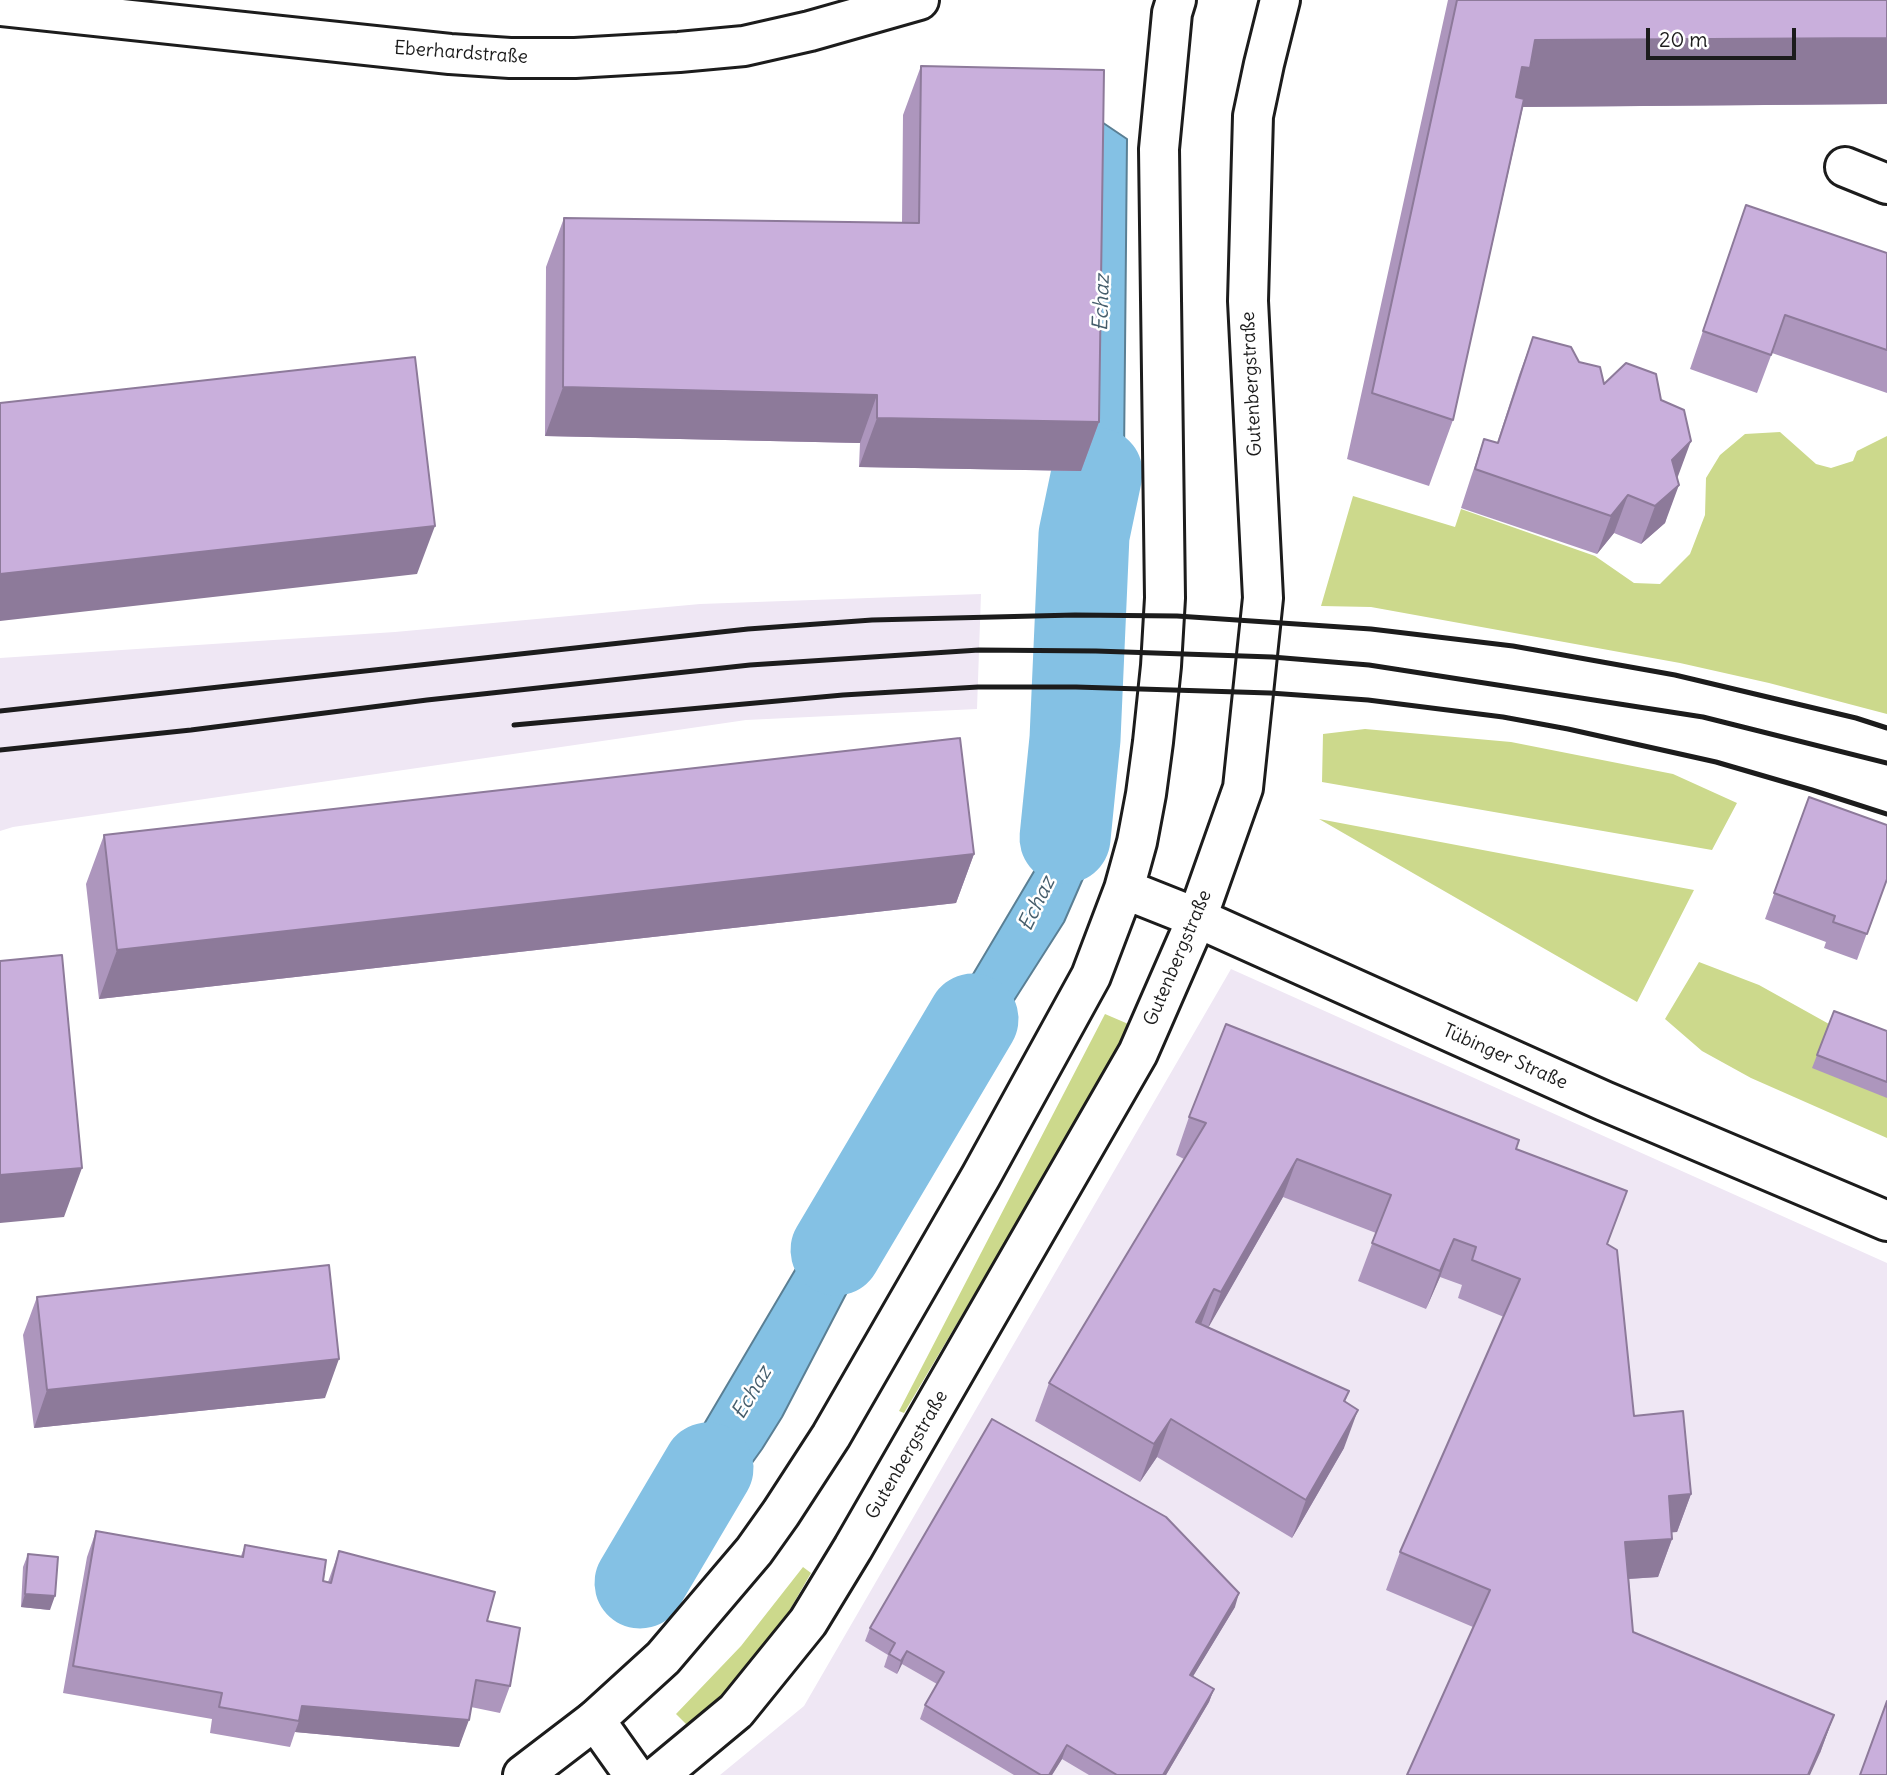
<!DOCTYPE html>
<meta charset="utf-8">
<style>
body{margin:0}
#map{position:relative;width:1887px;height:1775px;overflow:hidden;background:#fff;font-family:Delius,sans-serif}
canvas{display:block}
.scale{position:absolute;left:1646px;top:28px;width:150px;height:32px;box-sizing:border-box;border:4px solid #1c1c1c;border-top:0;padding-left:9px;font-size:21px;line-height:24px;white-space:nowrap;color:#1c1c1c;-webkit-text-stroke:5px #fff;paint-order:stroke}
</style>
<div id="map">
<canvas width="1887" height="1775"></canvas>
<div class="scale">20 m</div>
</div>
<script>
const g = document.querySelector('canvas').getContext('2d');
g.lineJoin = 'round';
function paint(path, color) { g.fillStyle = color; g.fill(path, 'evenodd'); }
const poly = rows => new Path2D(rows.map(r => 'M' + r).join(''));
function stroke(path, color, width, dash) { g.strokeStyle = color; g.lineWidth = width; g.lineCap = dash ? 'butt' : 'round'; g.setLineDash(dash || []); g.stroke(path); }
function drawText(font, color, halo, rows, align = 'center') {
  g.font = font + ' Delius,sans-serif'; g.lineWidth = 5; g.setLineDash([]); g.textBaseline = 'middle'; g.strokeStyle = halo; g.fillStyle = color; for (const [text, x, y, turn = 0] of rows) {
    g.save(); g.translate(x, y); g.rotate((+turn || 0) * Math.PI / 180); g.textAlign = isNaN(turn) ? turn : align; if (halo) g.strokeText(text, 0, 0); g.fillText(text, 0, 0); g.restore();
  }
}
const built = poly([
 [981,594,977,709,746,720,13,827,0,831,0,658,395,632,700,604],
 [1231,969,1887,1263,1887,1775,720,1775,804,1706]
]);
const green = poly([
 [1780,432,1816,464,1831,468,1853,461,1857,451,1887,436,1887,714,1769,683,1680,663,1371,607,1321,606,1353,496,1455,527,1461,509,1595,556,1634,583,1660,584,1690,554,1705,515,1706,478,1720,455,1745,434],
 [1365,729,1511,742,1673,774,1737,803,1712,850,1322,782,1323,734],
 [1319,819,1694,890,1637,1002],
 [1699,962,1759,985,1829,1024,1887,1047,1887,1138,1751,1078,1702,1051,1665,1019],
 [1105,1014,1133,1026,904,1413,899,1411],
 [803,1567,811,1573,784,1620,755,1659,692,1730,676,1714,741,1646]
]);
const water = poly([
 [1087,112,1127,139,1124,457,1117,599,1056,597,1057,479,1081,471,1087,112],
 [1054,712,1110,714,1114,752,1106,801,1088,867,1064,922,927,1137,890,1114,1039,863,1052,788,1054,712],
 [879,1128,920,1152,782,1417,762,1449,693,1545,659,1588,612,1556,671,1480,879,1128]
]);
const river = poly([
 [1065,838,1075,739,1084,535,1097,473],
 [836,1250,973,1019],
 [640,1583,708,1468]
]);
const street = poly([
 [1845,167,1887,184],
 [595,1720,634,1775]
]);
const secondary = poly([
 [0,6,450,54,510,58,575,58,679,52,744,46,810,31,919,0],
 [1124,889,1197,918,1604,1101,1887,1221],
 [523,1775,595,1720,663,1658,754,1551,781,1513,831,1436,981,1176,1091,976,1124,889,1137,842,1146,794,1153,742,1161,666,1165,598,1159,149,1172,13,1176,0],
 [659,1775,736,1711,808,1622,853,1548,1138,1053,1197,918,1243,788,1263,598,1248,301,1253,116,1264,64,1280,0]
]);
const rail = poly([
 [0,711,748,629,872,620,1075,615,1177,616,1371,629,1513,646,1675,675,1856,718,1887,728],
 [514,725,843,695,978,687,1076,687,1270,693,1368,700,1503,717,1568,729,1716,762,1812,790,1887,814],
 [0,750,191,730,427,700,750,665,979,650,1096,651,1272,657,1369,665,1703,717,1887,763]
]);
const wall = poly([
 [1448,0,1887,0,1887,104,1523,107,1453,420,1429,486,1347,459],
 [921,66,1099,422,1081,471,859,467,860,443,545,436,546,267,564,218,902,223,903,115],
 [1746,205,1887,253,1887,393,1772,353,1757,393,1690,369],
 [1533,337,1579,362,1604,384,1661,400,1677,478,1665,523,1641,544,1614,533,1597,554,1461,508,1471,477,1484,439,1497,443,1519,375],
 [1809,797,1887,879,1857,960,1824,948,1826,942,1765,919],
 [104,835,974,854,956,903,99,999,86,884],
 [1834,1011,1887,1031,1887,1098,1812,1068],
 [1189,1117,1516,1149,1607,1244,1634,1416,1691,1494,1677,1532,1672,1532,1672,1539,1658,1577,1629,1579,1633,1632,1834,1715,1820,1753,1473,1627,1386,1590,1400,1552,1504,1317,1458,1298,1462,1285,1440,1277,1426,1309,1358,1281,1376,1233,1283,1197,1208,1327,1349,1391,1345,1402,1344,1448,1292,1538,1157,1457,1140,1482,1035,1421,1049,1383,1184,1159,1176,1155],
 [37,1297,325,1398,34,1428,23,1335],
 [96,1531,241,1556,245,1545,323,1581,328,1582,339,1551,487,1621,510,1686,500,1713,471,1707,459,1747,295,1732,290,1747,210,1733,212,1719,63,1693,87,1557],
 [28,1554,50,1610,21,1607,23,1567],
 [1235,1607,1193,1676,1214,1689,1209,1702,1166,1775,1089,1775,1062,1759,1052,1775,1014,1775,920,1719,925,1705,937,1684,902,1664,897,1674,884,1667,888,1655,865,1641,870,1628]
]);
const shadedWall = poly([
 [1887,38,1887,104,1516,107,1497,133,1522,67,1535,40],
 [563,387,877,395,860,443,545,436],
 [877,418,1099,422,1081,471,859,467],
 [1691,441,1677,479,1672,460],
 [1679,485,1665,523,1641,544,1655,506],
 [1628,495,1614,533,1597,554,1611,516],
 [435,526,417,574,0,621,0,574],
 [974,854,956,903,99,999,117,950],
 [1297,1159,1283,1197,1207,1330,1221,1292],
 [82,1168,64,1217,0,1223,0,1175],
 [1454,1239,1440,1277,1426,1309,1440,1271],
 [1214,1289,1200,1327,1196,1322],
 [339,1359,325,1398,34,1428,47,1390],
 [1358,1410,1344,1448,1292,1538,1306,1500],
 [1171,1419,1157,1457,1140,1482,1154,1444],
 [1691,1494,1677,1532,1655,1534,1669,1496],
 [1672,1539,1658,1577,1611,1580,1625,1542],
 [1239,1593,1235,1607,1186,1688,1190,1675],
 [25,1594,55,1596,50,1610,21,1607],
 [907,1651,902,1664,897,1674,901,1661],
 [1214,1689,1209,1702,1166,1775,1163,1775],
 [302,1706,469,1720,459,1747,295,1732,299,1721],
 [1834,1715,1820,1753,1810,1775,1808,1775],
 [1067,1745,1062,1759,1052,1775,1049,1775]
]);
const building = poly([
 [1457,0,1887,0,1887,38,1535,40,1530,68,1522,67,1516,97,1524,99,1453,420,1372,393,1457,0],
 [921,66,1104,70,1099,422,877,418,877,395,563,387,564,218,919,223,921,66],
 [1746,205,1887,253,1887,350,1785,315,1771,355,1703,331,1746,205],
 [1533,337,1571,347,1579,362,1600,367,1604,384,1626,363,1656,374,1661,400,1684,410,1691,441,1672,460,1679,485,1655,506,1628,495,1611,516,1475,469,1484,439,1498,443,1533,337],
 [415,357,435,526,0,574,0,403,415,357],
 [960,738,974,854,117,950,104,835,960,738],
 [1809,797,1887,825,1887,879,1867,934,1833,922,1835,916,1774,893,1809,797],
 [62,955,82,1168,0,1175,0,961,62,955],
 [1834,1011,1887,1031,1887,1082,1817,1055,1834,1011],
 [1226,1024,1519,1140,1516,1149,1627,1191,1607,1244,1617,1250,1634,1416,1683,1411,1691,1494,1669,1496,1672,1539,1625,1542,1633,1632,1834,1715,1808,1775,1407,1775,1490,1590,1400,1552,1520,1279,1472,1260,1476,1247,1454,1239,1440,1271,1372,1243,1391,1195,1297,1159,1221,1292,1214,1289,1196,1322,1349,1391,1344,1401,1358,1410,1306,1500,1171,1419,1154,1444,1049,1383,1206,1123,1189,1117,1226,1024],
 [329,1265,339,1359,47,1390,37,1297,329,1265],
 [992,1419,1166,1517,1239,1593,1190,1675,1214,1689,1163,1775,1117,1775,1067,1745,1049,1775,1041,1775,925,1705,944,1672,907,1651,901,1661,889,1654,895,1643,870,1628,992,1419],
 [96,1531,243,1557,245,1545,326,1560,323,1581,331,1583,339,1551,495,1592,487,1621,520,1628,510,1686,476,1680,469,1720,302,1706,299,1721,219,1707,222,1693,73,1666,96,1531],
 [28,1554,58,1557,55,1596,25,1594,28,1554],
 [1887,1701,1887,1775,1860,1775,1887,1701]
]);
const streetNames = [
 ["Eberhardstraße",461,53,4],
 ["Gutenbergstraße",1252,384,-93],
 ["Gutenbergstraße",1178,958,-67],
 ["Tübinger Straße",1505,1057,24],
 ["Gutenbergstraße",907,1455,-60]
];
const waterNames = [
 ["Echaz",1102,303,-88],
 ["Echaz",1037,904,-64],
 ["Echaz",752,1393,-59]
];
paint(built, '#efe7f4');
paint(green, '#ccd98c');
paint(water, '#84c1e4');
stroke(water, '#5a7f94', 2);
stroke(river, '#84c1e4', 91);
stroke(street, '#1c1c1c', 44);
stroke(secondary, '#1c1c1c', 44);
stroke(street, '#fff', 38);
stroke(secondary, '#fff', 38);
stroke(rail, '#1c1c1c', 5);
paint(wall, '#ad96bd');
paint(shadedWall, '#8d7a9a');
paint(building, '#c9afdc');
stroke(building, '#8d7a9a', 2);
drawText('19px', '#1c1c1c', '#fff', streetNames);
drawText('italic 21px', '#465e6c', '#fff', waterNames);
</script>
